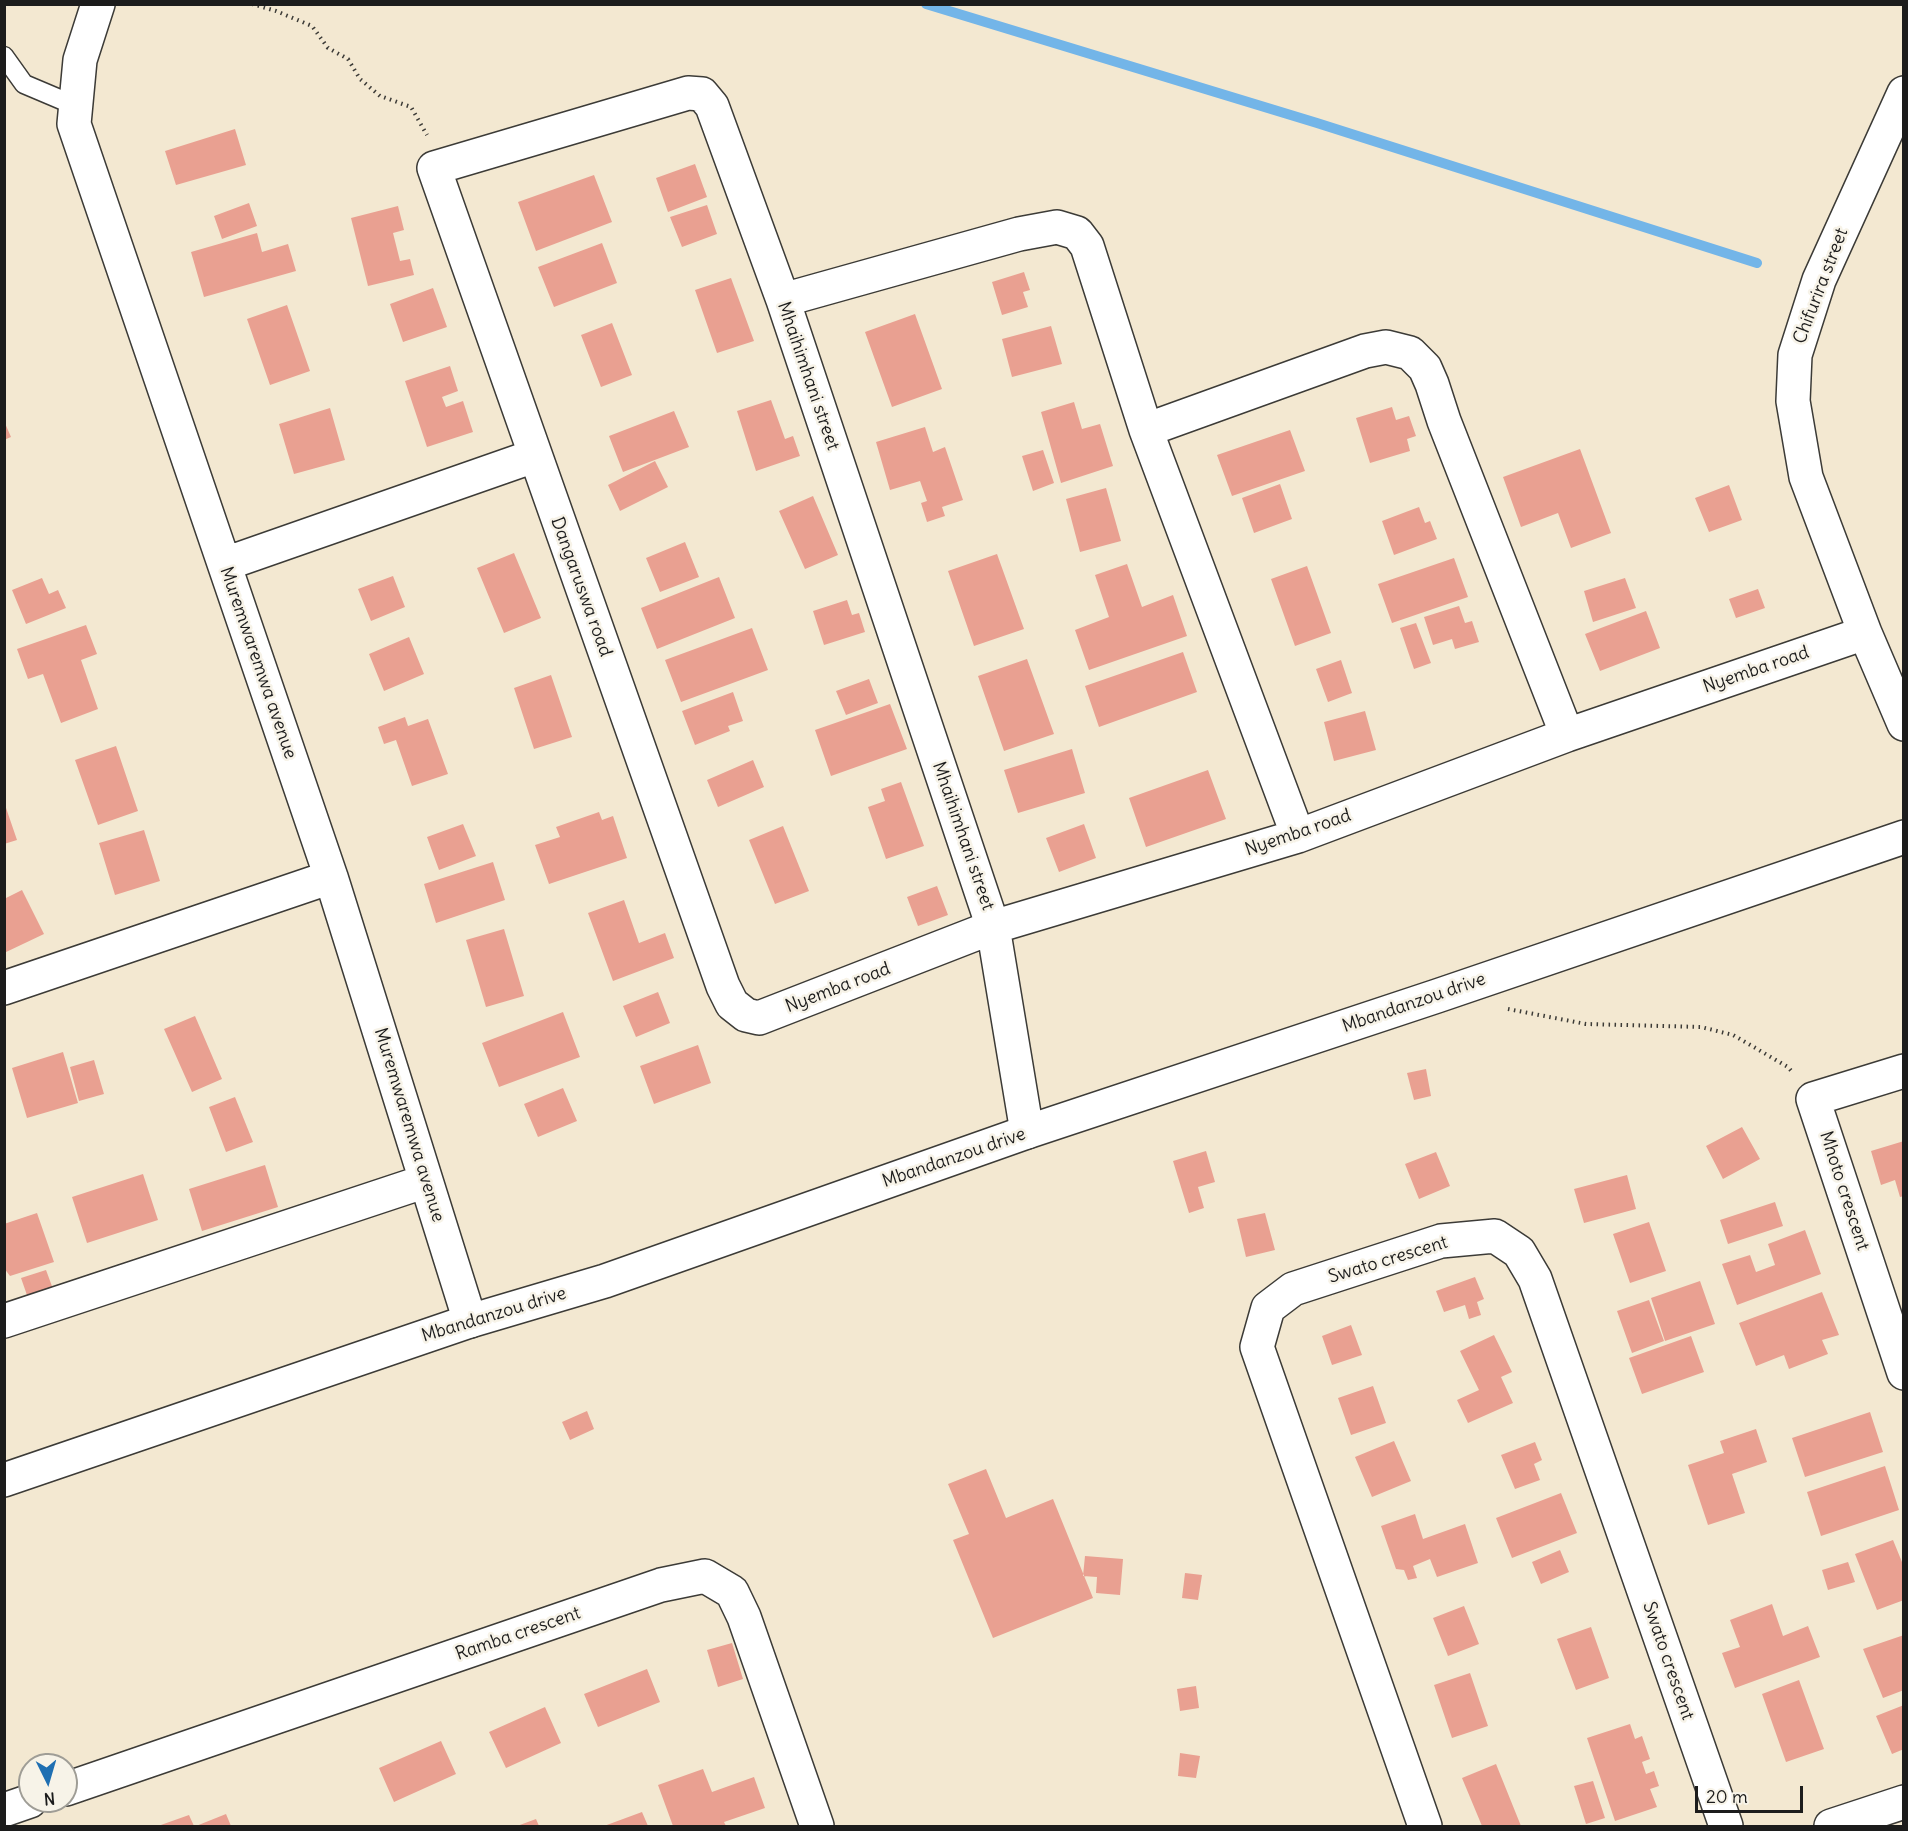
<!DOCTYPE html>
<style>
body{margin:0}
#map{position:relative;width:1908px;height:1831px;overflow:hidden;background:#f3e8d1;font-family:Delius,sans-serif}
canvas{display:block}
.frame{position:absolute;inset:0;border:6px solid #1c1c1c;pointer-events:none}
.north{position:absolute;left:18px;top:1753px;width:60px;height:60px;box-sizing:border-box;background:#f7f3e8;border:2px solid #9f9d96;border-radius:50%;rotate:175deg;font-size:16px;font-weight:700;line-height:24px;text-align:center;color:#1c1c1c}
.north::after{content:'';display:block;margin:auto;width:21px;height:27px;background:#1f6fb2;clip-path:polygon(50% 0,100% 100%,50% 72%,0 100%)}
.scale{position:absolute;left:1695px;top:1786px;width:108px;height:27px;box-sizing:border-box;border:3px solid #1c1c1c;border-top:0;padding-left:8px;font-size:18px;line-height:21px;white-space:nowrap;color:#1c1c1c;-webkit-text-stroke:4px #f7f3e8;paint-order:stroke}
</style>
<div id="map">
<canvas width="1908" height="1831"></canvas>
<div class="frame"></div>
<div class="north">N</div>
<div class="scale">20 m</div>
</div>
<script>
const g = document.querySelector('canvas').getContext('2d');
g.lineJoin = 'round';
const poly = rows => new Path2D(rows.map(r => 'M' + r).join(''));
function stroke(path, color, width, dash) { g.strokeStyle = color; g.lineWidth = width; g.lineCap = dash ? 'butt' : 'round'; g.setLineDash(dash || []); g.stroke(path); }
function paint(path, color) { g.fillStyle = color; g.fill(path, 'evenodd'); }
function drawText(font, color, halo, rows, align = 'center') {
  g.font = font + ' Delius,sans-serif'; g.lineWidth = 5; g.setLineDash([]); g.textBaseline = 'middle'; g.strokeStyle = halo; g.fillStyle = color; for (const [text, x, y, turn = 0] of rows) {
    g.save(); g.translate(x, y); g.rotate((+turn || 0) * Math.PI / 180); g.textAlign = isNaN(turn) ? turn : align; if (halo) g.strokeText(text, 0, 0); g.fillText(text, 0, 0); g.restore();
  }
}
const stream = poly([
 [926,4,1317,123,1757,263]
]);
const building = poly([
 [235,129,246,165,176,185,165,151],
 [695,164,707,197,668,212,656,178],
 [594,175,612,222,536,251,518,202],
 [249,203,257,226,222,239,214,216],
 [707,205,717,234,682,247,670,217],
 [398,206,404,230,393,233,400,261,410,259,414,275,368,286,351,218],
 [257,233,262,252,288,244,296,271,204,297,191,252],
 [602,243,617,283,554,307,538,267],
 [1024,272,1030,290,1023,292,1028,307,1002,315,992,282],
 [731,278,754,341,717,353,695,290],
 [433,288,447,327,403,342,390,304],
 [287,305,310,371,270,385,247,319],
 [915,314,942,389,892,407,865,332],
 [612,323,632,375,601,387,581,335],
 [1051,326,1062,364,1012,377,1002,339],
 [450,366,458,391,442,397,446,407,463,401,473,432,427,447,405,381],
 [771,400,785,439,793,436,800,456,756,471,737,411],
 [1074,402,1082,429,1100,424,1113,466,1061,483,1041,412],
 [1392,407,1396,420,1409,416,1416,436,1407,439,1410,451,1370,463,1356,418],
 [330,408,345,460,294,474,279,424],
 [674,411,689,447,623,472,609,436],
 [4,421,11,437,4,440],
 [925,427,933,452,945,447,963,500,942,507,945,516,927,522,921,503,927,501,920,481,890,490,876,442],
 [1290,430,1305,471,1232,496,1217,455],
 [1580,449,1611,533,1571,548,1558,513,1521,527,1503,477],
 [1043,450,1054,483,1033,491,1022,456],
 [655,461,668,487,620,511,608,485],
 [1280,484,1292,519,1254,533,1242,498],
 [1729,485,1742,520,1709,532,1695,498],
 [1106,488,1121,541,1080,552,1066,499],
 [813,496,838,555,805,569,779,511],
 [1419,507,1425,523,1430,521,1437,539,1394,555,1382,521],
 [685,542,699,577,660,592,646,558],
 [514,553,541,618,504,633,477,568],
 [997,554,1024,629,974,646,948,571],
 [1454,558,1468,597,1392,623,1378,584],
 [1127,564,1142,607,1173,595,1187,636,1089,670,1075,630,1109,617,1095,575],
 [1307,566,1331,633,1295,646,1271,579],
 [393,576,405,607,371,621,358,589],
 [719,577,735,618,657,649,641,608],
 [42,578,49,594,58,590,66,608,26,624,12,590],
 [1625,578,1636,608,1593,622,1584,591],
 [1758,589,1765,608,1736,618,1729,599],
 [847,600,852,615,859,613,865,632,824,645,813,611],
 [1459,606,1465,623,1472,621,1479,642,1455,649,1452,639,1433,645,1424,617],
 [1646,611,1660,648,1600,671,1585,634],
 [1416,623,1431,663,1414,669,1400,628],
 [86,625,97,654,81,660,98,709,61,723,43,674,28,679,17,649],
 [752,628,768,670,681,702,665,660],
 [409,637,424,674,384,691,369,654],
 [1183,652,1197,692,1099,727,1085,686],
 [1027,659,1054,734,1004,751,978,676],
 [1341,660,1352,693,1328,702,1316,669],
 [551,675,572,737,534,749,514,688],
 [869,679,878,703,846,715,836,691],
 [733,692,743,721,728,726,730,731,695,745,682,711],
 [890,704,907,749,831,776,815,730],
 [1365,711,1376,750,1334,761,1324,722],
 [405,717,408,726,428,719,448,774,412,786,396,740,384,744,378,727],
 [116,746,138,811,98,825,75,760],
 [1072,749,1085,793,1018,813,1004,770],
 [753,760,764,787,718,807,707,780],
 [1208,770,1226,819,1146,847,1129,798],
 [901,782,924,846,886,859,868,807,885,801,881,789],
 [4,802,17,840,4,844],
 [599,812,602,820,613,816,627,858,549,884,535,845,560,837,556,827],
 [463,824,476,856,439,870,427,837],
 [1084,824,1096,858,1059,872,1046,838],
 [783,826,809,891,775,904,749,840],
 [144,830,160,881,115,895,99,843],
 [493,862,505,900,436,923,424,884],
 [937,886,948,915,918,926,907,897],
 [22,890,44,934,4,953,4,899],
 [624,900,639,943,665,933,674,958,613,981,588,913],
 [504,929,524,996,486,1007,466,940],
 [658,992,670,1023,636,1037,623,1006],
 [563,1012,580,1057,499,1087,482,1043],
 [195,1016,222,1079,192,1092,164,1029],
 [698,1045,711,1083,654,1104,640,1066],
 [63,1052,78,1103,27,1118,12,1068],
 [94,1060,104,1094,79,1101,70,1067],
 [1426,1069,1431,1096,1414,1100,1407,1073],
 [563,1088,577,1121,538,1137,524,1104],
 [235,1097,253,1142,226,1152,209,1107],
 [1742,1127,1760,1159,1723,1179,1706,1146],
 [1904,1141,1904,1196,1900,1197,1895,1180,1881,1185,1871,1151],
 [1206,1151,1215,1182,1198,1187,1204,1208,1189,1213,1173,1161],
 [1436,1152,1450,1186,1419,1199,1405,1164],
 [265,1165,278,1207,202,1231,189,1189],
 [143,1174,158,1220,87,1243,72,1197],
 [1627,1175,1636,1209,1584,1223,1574,1189],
 [1775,1202,1783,1226,1728,1244,1720,1220],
 [37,1213,54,1262,10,1276,4,1268,4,1224],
 [1265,1213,1275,1250,1246,1257,1237,1219],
 [1649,1222,1666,1271,1630,1283,1613,1234],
 [1805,1230,1821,1274,1737,1305,1722,1264,1750,1255,1756,1272,1775,1265,1768,1244],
 [46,1270,53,1289,28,1298,21,1278],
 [1475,1277,1484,1299,1477,1302,1481,1315,1469,1319,1465,1305,1444,1312,1436,1291],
 [1700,1281,1715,1324,1665,1341,1651,1298],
 [1822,1292,1839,1335,1822,1340,1828,1354,1789,1369,1784,1355,1756,1366,1739,1323],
 [1649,1300,1664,1341,1632,1353,1617,1311],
 [1351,1325,1362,1355,1332,1365,1322,1336],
 [1494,1335,1512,1372,1501,1377,1513,1403,1468,1423,1457,1400,1479,1390,1460,1351],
 [1691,1336,1704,1372,1642,1394,1629,1358],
 [1373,1386,1386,1423,1351,1435,1338,1398],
 [587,1411,594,1429,570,1440,562,1422],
 [1870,1412,1883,1452,1805,1477,1792,1438],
 [1756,1429,1767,1462,1732,1474,1745,1513,1708,1525,1688,1465,1724,1453,1720,1441],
 [1394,1441,1411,1481,1372,1497,1355,1457],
 [1535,1442,1542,1460,1534,1464,1540,1480,1515,1489,1501,1455],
 [1885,1466,1899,1510,1821,1536,1807,1492],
 [986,1469,1006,1518,1053,1499,1093,1598,993,1638,953,1540,969,1534,948,1484],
 [1561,1493,1577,1533,1512,1558,1496,1518],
 [1415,1514,1423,1539,1465,1524,1478,1563,1437,1577,1430,1559,1413,1566,1417,1578,1408,1580,1404,1570,1396,1569,1381,1526],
 [1893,1540,1904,1567,1904,1600,1877,1610,1855,1554],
 [1560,1550,1569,1572,1541,1584,1532,1562],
 [1085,1556,1123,1559,1120,1595,1096,1593,1097,1577,1083,1576],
 [1848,1562,1855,1582,1828,1590,1822,1570],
 [1185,1573,1202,1575,1198,1600,1182,1598],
 [1772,1604,1783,1636,1808,1626,1820,1657,1735,1688,1722,1653,1740,1647,1730,1620],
 [1464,1606,1479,1644,1448,1656,1433,1618],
 [1591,1627,1609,1678,1576,1690,1557,1639],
 [1904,1635,1904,1690,1883,1698,1863,1649],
 [732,1643,743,1679,718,1687,707,1650],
 [647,1669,660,1702,598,1727,584,1694],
 [1470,1673,1488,1726,1452,1738,1434,1685],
 [1799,1680,1824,1749,1786,1762,1762,1694],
 [1196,1686,1199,1708,1180,1711,1177,1689],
 [1904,1705,1904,1749,1892,1754,1876,1716],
 [545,1707,561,1743,506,1768,489,1732],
 [1630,1724,1635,1739,1642,1736,1650,1759,1642,1762,1646,1774,1654,1771,1659,1786,1650,1789,1657,1807,1615,1821,1587,1738],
 [441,1741,456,1774,394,1802,379,1768],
 [1180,1753,1200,1756,1196,1778,1178,1776],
 [1496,1764,1521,1826,1482,1826,1462,1778],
 [703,1769,712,1792,754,1777,765,1808,724,1822,726,1826,673,1826,658,1785],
 [1593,1781,1605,1818,1586,1824,1574,1786],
 [642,1812,648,1826,604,1826],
 [226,1814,231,1826,196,1826],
 [189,1815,194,1826,158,1826],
 [536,1819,539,1826,517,1826]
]);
const path = poly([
 [252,4,276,11,312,26,328,48,348,59,360,79,380,96,411,107,427,135],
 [1508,1009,1586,1024,1701,1027,1733,1035,1788,1067,1793,1073]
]);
const service = poly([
 [4,56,24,84,76,106]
]);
const minor = poly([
 [98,4,80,60,74,124,331,877,470,1321],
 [1904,93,1819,280,1795,355,1793,401,1806,477,1865,633,1904,724],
 [783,300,1019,234,1057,227,1077,233,1087,246,1146,430,1298,836],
 [1146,430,1365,351,1386,347,1410,353,1425,368,1432,384,1444,421,1567,735],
 [225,564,534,456],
 [4,988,331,877],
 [1904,1071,1813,1099,1904,1373],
 [1027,1132,993,927,783,300,712,106,702,94,688,93,434,168,723,986,732,1004,746,1015,759,1018,993,927,1298,836,1567,735,1865,633],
 [4,1321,426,1181],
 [66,1789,661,1585,705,1576,732,1592,744,1617,817,1826],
 [4,1810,30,1801],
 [1425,1826,1257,1347,1268,1308,1293,1289,1441,1241,1495,1236,1519,1252,1535,1279,1726,1826],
 [1831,1826,1904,1802]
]);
const tertiary = poly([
 [4,1480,470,1321,605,1281,1027,1132,1437,996,1904,837]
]);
const streetNames = [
 ["Chifurira street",1821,286,-69],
 ["Mhaihimhani street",808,376,71],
 ["Dangaruswa road",581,587,70],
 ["Muremwaremwa avenue",258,663,71],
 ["Nyemba road",1756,670,-19],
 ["Nyemba road",1298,833,-19],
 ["Mhaihimhani street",963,836,71],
 ["Nyemba road",838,988,-21],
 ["Mbandanzou drive",1414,1003,-19],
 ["Muremwaremwa avenue",409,1125,73],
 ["Mbandanzou drive",954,1158,-19],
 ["Mhoto crescent",1844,1191,72],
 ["Swato crescent",1388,1260,-17],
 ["Mbandanzou drive",494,1315,-17],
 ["Ramba crescent",518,1634,-19],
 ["Swato crescent",1668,1661,71]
];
stroke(stream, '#73b5e8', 10);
paint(building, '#e9a091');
stroke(service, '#3c3b37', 21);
stroke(minor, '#3c3b37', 36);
stroke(tertiary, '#3c3b37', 36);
stroke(path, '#3c3b37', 4, [1.5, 4.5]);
stroke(service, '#fff', 18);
stroke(minor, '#fff', 33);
stroke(tertiary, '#fff', 33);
drawText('18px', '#1c1c1c', '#f7f3e8', streetNames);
</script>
